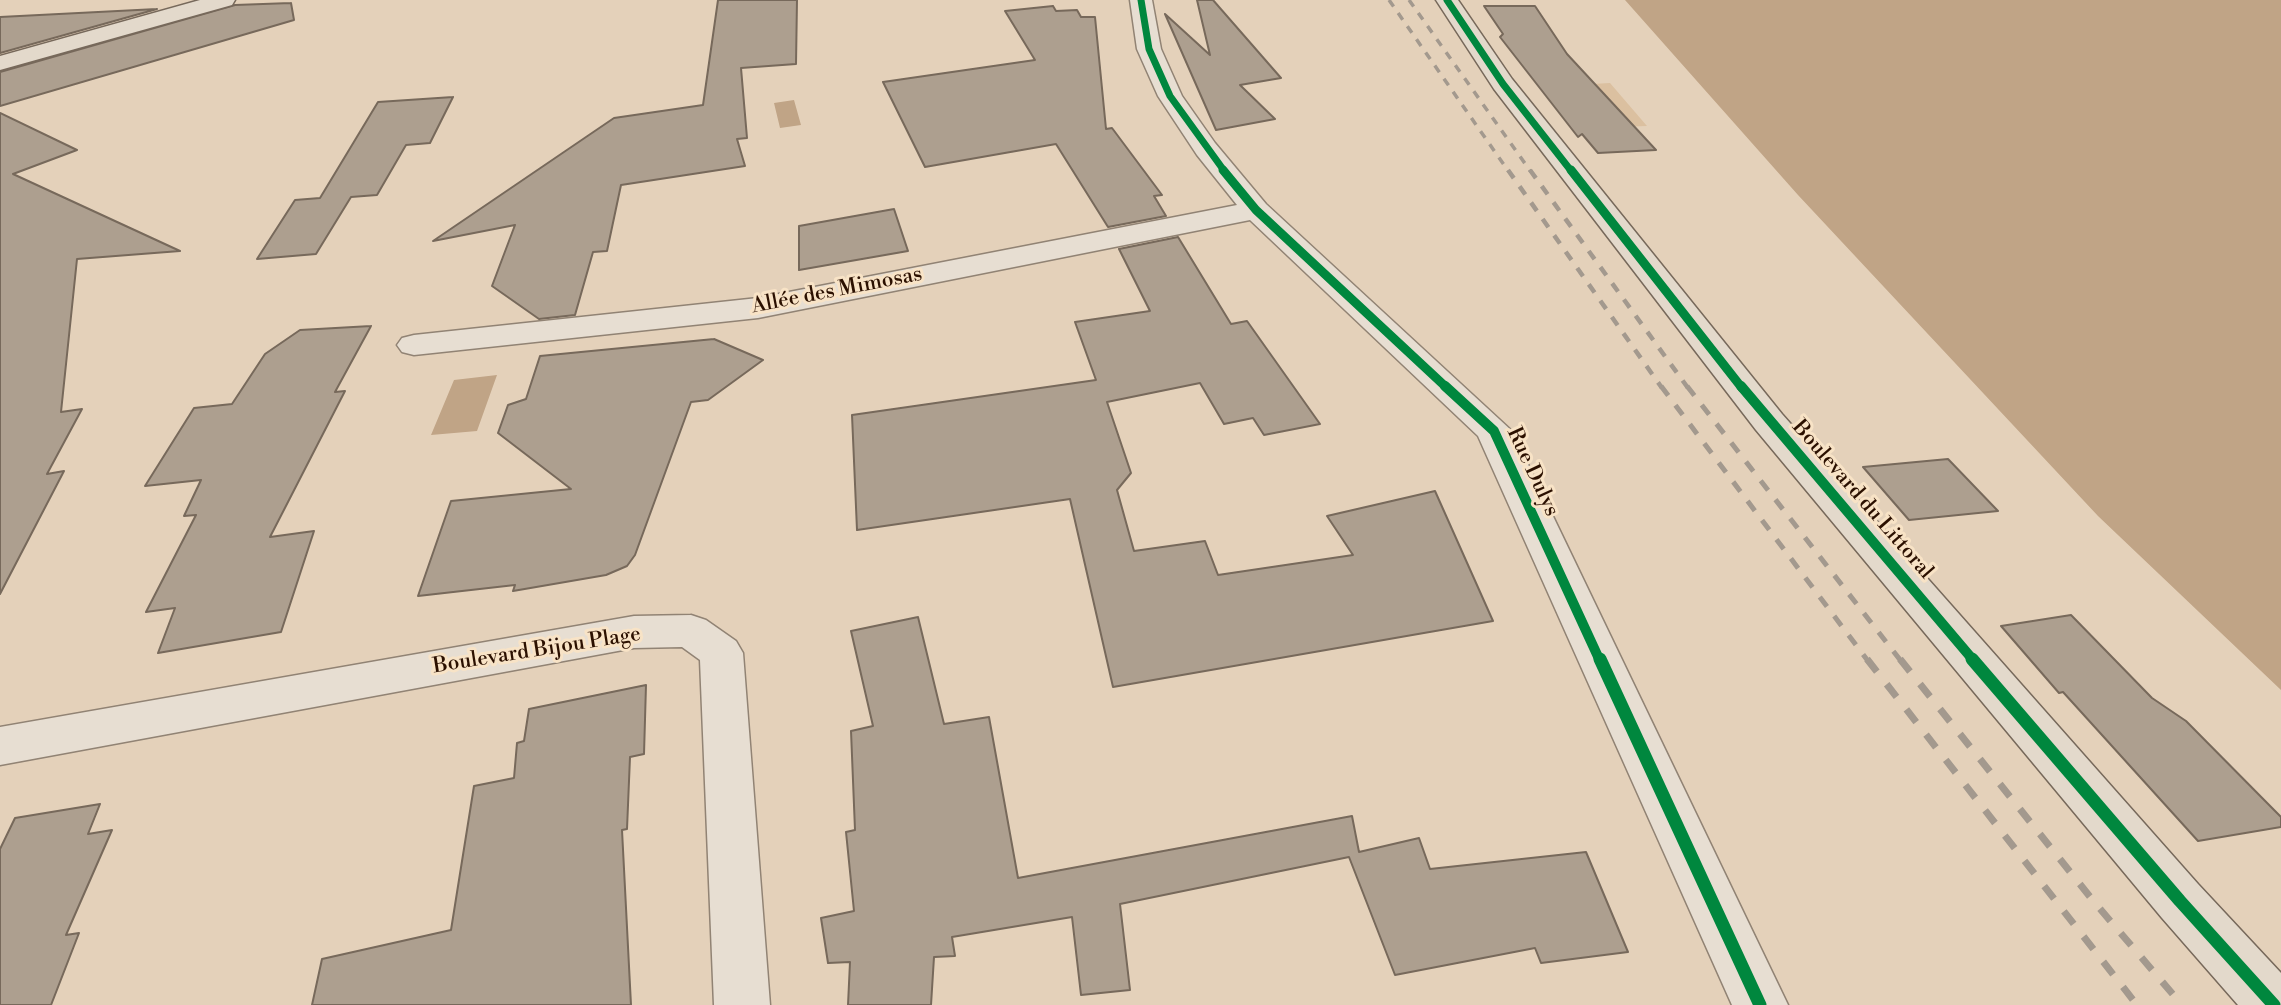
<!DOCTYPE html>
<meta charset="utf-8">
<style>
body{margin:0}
canvas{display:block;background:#e4d1ba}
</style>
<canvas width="2281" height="1005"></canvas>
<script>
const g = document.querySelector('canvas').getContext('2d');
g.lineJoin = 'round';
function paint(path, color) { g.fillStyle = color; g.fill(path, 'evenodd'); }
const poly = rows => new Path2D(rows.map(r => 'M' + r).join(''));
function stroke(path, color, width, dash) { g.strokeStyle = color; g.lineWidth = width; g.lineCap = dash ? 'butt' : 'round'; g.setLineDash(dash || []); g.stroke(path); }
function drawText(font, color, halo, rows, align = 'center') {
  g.font = font + ' "Libre Bodoni",serif'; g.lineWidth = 6; g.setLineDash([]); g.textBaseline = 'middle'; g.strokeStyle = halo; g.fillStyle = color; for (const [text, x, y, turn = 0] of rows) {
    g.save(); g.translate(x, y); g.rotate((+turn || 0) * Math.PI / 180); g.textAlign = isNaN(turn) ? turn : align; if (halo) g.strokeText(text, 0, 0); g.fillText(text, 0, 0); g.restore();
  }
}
const green = poly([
 [1610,83,1647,126,1589,128,1555,86]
]);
const water = poly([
 [1625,0,2281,0,2281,690,2098,516,1798,195],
 [794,100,801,125,780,128,774,103],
 [497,375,477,431,431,435,454,380]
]);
const building = poly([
 [718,0,797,0,796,64,741,68,747,138,737,139,745,166,621,185,607,251,593,252,575,315,539,319,492,286,515,225,433,241,614,118,703,105,718,0],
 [1197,0,1213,0,1281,78,1240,85,1275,119,1216,130,1165,14,1210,55,1197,0],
 [291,3,294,20,0,106,0,72,235,5,291,3],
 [1053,6,1056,11,1077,10,1081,17,1095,17,1106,129,1112,128,1162,195,1154,196,1166,216,1108,227,1056,144,925,167,883,82,1035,60,1005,11,1053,6],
 [1484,6,1535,6,1567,54,1656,150,1598,153,1582,134,1578,137,1500,37,1503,34,1484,6],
 [157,9,0,53,0,17,157,9],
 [453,97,430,143,406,145,377,195,351,197,316,254,257,259,295,200,320,198,378,102,453,97],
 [0,113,77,150,13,174,180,251,77,259,61,412,82,409,47,474,64,471,0,594,0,113],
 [894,209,908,251,799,270,799,226,894,209],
 [1178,237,1231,324,1247,321,1320,424,1264,435,1253,418,1224,424,1200,383,1107,402,1131,473,1117,490,1134,551,1205,541,1218,575,1353,555,1327,516,1435,491,1493,621,1113,687,1070,499,857,530,852,415,1096,380,1075,322,1150,311,1119,249,1178,237],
 [371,326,335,392,345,391,270,537,314,531,281,632,158,653,175,608,146,612,196,515,184,516,201,480,145,486,194,408,232,404,265,354,300,330,371,326],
 [714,339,763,360,708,400,691,402,635,555,627,566,606,575,513,591,515,585,418,596,451,501,571,489,498,433,508,405,526,399,540,356,714,339],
 [1948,459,1998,511,1909,520,1863,467,1948,459],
 [2071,615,2152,698,2186,721,2281,817,2281,827,2198,841,2063,692,2059,693,2001,626,2071,615],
 [918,617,944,724,989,717,1018,878,1352,816,1359,852,1419,838,1430,869,1586,852,1628,952,1541,963,1535,948,1395,975,1349,857,1120,904,1130,990,1081,995,1072,917,952,937,955,956,934,957,931,1005,848,1005,850,962,828,963,821,918,854,911,846,832,855,830,851,731,873,726,851,631,918,617],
 [646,685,644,754,630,757,627,829,622,830,631,1005,312,1005,322,959,451,930,474,786,514,778,517,743,524,741,529,709,646,685],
 [100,804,88,834,112,830,66,935,79,933,51,1005,0,1005,0,849,15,818,100,804]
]);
const minor = poly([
 [1130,0,1152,0,1161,49,1182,96,1215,143,1266,204,1512,431,1788,1005,1732,1005,1478,436,1250,220,758,318,414,355,402,352,397,345,402,338,414,335,758,298,1237,205,1197,155,1158,96,1137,49,1130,0],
 [691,615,706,620,736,641,743,653,770,1005,714,1005,700,660,682,647,634,648,0,765,0,727,634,616,691,615]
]);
const major = poly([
 [200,0,235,0,232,5,0,70,0,56,200,0],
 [1436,0,1458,0,1512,79,1782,414,2198,884,2281,973,2281,1005,2238,1005,2162,918,1756,430,1494,89,1436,0]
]);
const railFar3 = poly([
 [1389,0,1509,172],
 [1409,0,1531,172]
]);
const railFar2 = poly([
 [1508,170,1662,388],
 [1530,170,1688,388]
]);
const railFar1 = poly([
 [1661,386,1868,661],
 [1687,386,1901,661]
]);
const rail = poly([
 [1867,659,2137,1005],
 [1900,659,2095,903,2182,1005]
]);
const cyclewayFar3 = poly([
 [1141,0,1149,49,1170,96,1225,172],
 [1447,0,1503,84,1572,172]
]);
const cyclewayFar2 = poly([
 [1223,170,1256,210,1447,388],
 [1571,170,1742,388]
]);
const cyclewayFar1 = poly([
 [1445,386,1494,431,1600,661],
 [1741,386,1974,661]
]);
const cycleway = poly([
 [1600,659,1760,1005],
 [1972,659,2180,901,2274,1005]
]);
const streetNames = [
 ["Allée des Mimosas",837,291,-11],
 ["Rue Dulys",1532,472,65],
 ["Boulevard du Littoral",1862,500,49],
 ["Boulevard Bijou Plage",537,651,-9]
];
paint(green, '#dbc0a0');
paint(water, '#c0a486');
paint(building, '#ad9f8f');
stroke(building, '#77695b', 2);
stroke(minor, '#918374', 3);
stroke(major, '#77695b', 3);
paint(minor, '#e7ded2');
paint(major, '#e3d9cb');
stroke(railFar3, '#a3998e', 3.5, [8, 8]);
stroke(railFar2, '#a3998e', 4.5, [10, 10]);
stroke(railFar1, '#a3998e', 5, [12, 12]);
stroke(rail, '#a3998e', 7, [16, 16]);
stroke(cyclewayFar3, '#00873e', 7);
stroke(cyclewayFar2, '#00873e', 9);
stroke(cyclewayFar1, '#00873e', 10);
stroke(cycleway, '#00873e', 13);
drawText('21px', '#2b1000', '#f8e3c6', streetNames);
</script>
